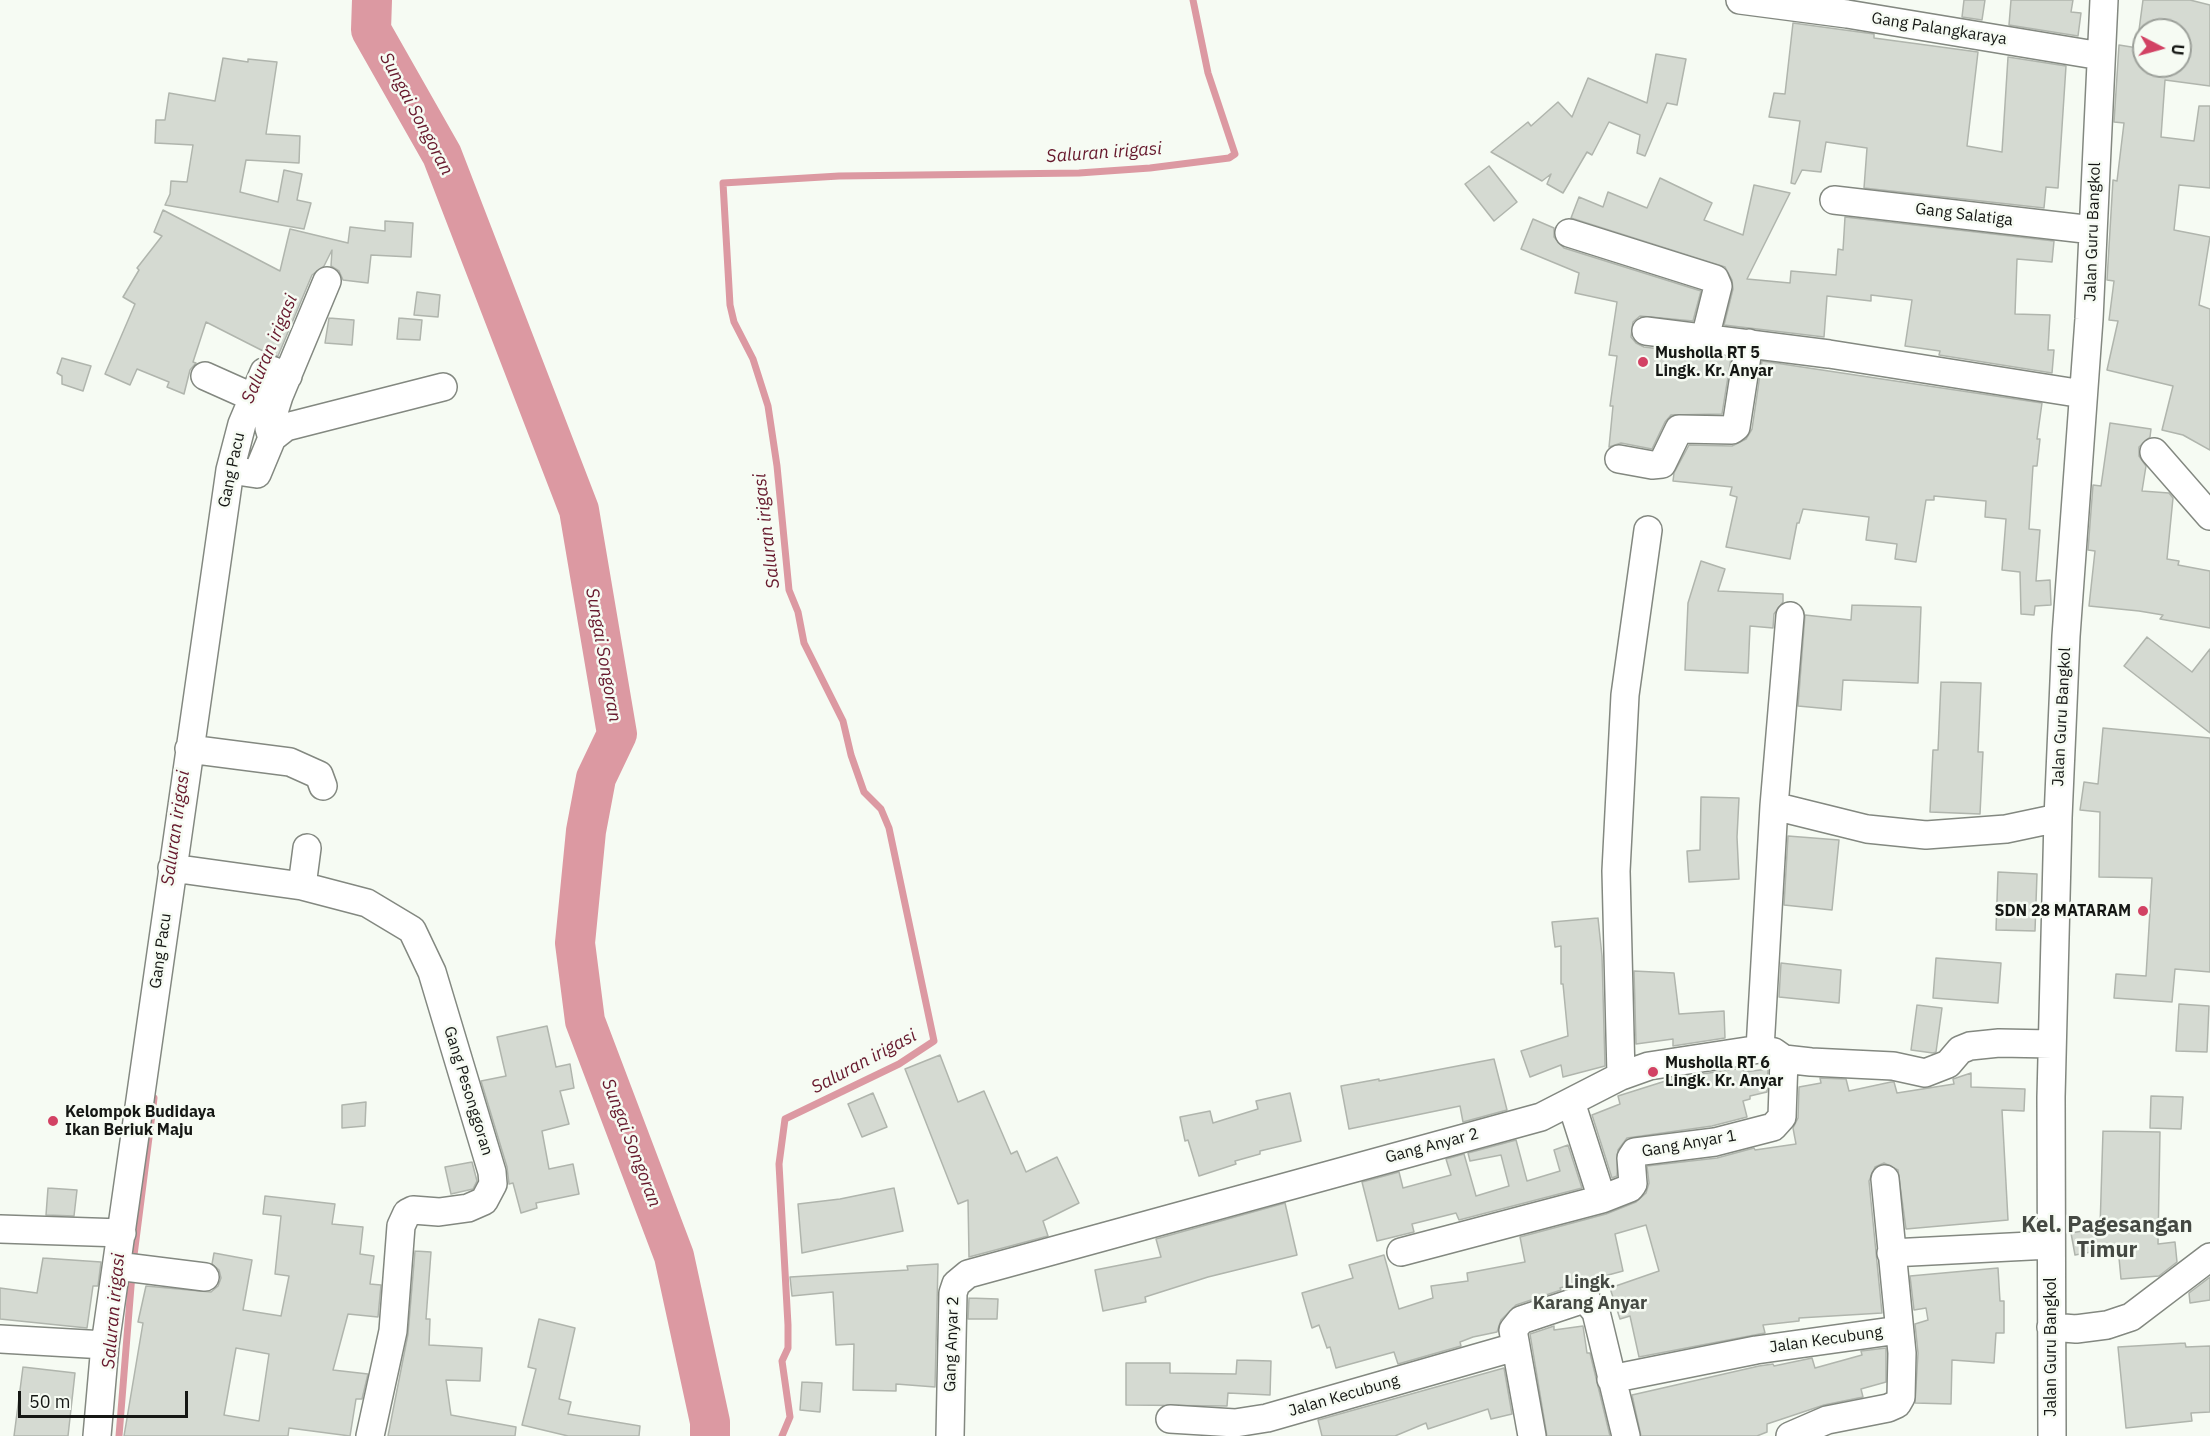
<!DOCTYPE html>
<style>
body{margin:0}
#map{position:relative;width:2210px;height:1436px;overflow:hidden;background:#f6fbf3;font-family:"IBM Plex Sans",sans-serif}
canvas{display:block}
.north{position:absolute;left:2132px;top:18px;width:60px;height:60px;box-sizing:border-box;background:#f6fbf3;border:2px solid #9ca09a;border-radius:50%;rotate:96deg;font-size:16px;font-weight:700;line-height:24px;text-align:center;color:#151714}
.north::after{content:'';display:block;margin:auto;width:21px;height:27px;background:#d24264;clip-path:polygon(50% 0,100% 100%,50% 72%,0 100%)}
.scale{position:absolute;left:18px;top:1391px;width:170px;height:27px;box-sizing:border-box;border:3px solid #151714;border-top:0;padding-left:8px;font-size:18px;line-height:21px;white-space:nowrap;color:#151714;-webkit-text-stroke:4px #f6fbf3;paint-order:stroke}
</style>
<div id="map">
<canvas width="2210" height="1436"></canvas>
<div class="north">U</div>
<div class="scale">50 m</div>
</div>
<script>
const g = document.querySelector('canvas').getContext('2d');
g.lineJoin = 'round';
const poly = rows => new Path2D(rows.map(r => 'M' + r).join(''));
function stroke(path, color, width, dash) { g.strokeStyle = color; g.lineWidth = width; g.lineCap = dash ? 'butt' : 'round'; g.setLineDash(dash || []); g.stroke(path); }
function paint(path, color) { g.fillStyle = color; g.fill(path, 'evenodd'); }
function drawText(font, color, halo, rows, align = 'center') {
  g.font = font + ' "IBM Plex Sans",sans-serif'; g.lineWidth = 5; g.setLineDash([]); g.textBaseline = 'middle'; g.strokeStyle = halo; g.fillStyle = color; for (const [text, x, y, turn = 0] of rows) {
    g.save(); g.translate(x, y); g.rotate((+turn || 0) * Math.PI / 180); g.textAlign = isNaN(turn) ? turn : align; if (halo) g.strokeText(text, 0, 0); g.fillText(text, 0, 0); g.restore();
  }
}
const stream = poly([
 [133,1263,154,1098],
 [119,1436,132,1274],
 [782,1436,790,1417,782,1361,788,1348,788,1325,779,1164,785,1119,899,1064,934,1041,889,828,881,809,864,792,851,755,843,721,804,643,798,612,789,590,777,466,768,406,753,359,734,322,730,305,723,183,839,176,1079,173,1150,168,1229,158,1235,154,1208,73,1193,0]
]);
const river = poly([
 [372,0,371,30,442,155,579,510,617,734,596,778,586,831,575,943,585,1021,674,1256,710,1422,710,1436]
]);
const building = poly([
 [1964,0,1985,0,1982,20,1962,17,1964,0],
 [2011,0,2073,0,2071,12,2081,13,2078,36,2009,25,2011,0],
 [2143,0,2190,0,2210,5,2210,86,2165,80,2161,137,2194,141,2199,106,2210,106,2210,188,2179,185,2174,230,2210,237,2199,305,2210,309,2210,450,2183,435,2162,430,2173,386,2107,370,2118,321,2109,320,2114,281,2107,280,2113,180,2117,181,2124,123,2114,122,2119,45,2144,49,2144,66,2180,66,2180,30,2139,30,2143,0],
 [1793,23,1874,34,1874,38,1978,52,1967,146,2002,152,2008,57,2066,66,2058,188,2046,187,2044,208,1864,188,1867,148,1826,142,1821,172,1802,170,1795,184,1791,183,1800,121,1769,117,1774,93,1785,94,1793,23],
 [1656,54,1686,59,1677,105,1667,103,1645,156,1637,153,1640,135,1609,122,1592,155,1587,152,1563,193,1547,184,1551,174,1542,181,1491,152,1528,122,1531,126,1558,102,1572,117,1588,78,1647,103,1656,54],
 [223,58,248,62,248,59,277,62,266,134,300,136,299,163,246,160,240,192,278,202,284,170,302,174,297,200,311,203,304,229,165,205,170,194,171,181,187,182,193,145,155,143,156,120,165,120,169,93,215,101,223,58],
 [1489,166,1517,202,1494,221,1465,184,1489,166],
 [1660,178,1712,203,1704,220,1743,235,1754,185,1790,193,1747,279,1790,283,1791,271,1836,275,1838,249,1843,250,1845,217,2054,241,2052,262,2017,259,2015,314,2050,315,2048,350,2054,350,2052,373,1939,355,1940,351,1905,346,1912,300,1871,295,1871,301,1827,296,1824,337,1724,325,1733,289,1732,280,1725,267,1571,218,1579,197,1603,207,1608,192,1647,208,1660,178],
 [163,210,280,271,290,229,348,243,350,227,385,231,385,221,413,223,411,257,371,255,368,283,343,280,339,271,331,266,332,250,324,266,312,275,278,356,271,355,206,322,193,362,196,363,190,370,184,394,167,387,169,382,137,369,130,385,105,374,135,304,123,297,139,270,137,268,162,236,154,232,163,210],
 [1533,219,1554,228,1554,237,1564,248,1701,291,1693,321,1640,316,1633,322,1631,337,1636,343,1644,347,1731,358,1722,414,1671,415,1665,422,1652,449,1621,443,1609,447,1613,406,1610,406,1617,356,1609,355,1617,302,1575,293,1579,273,1521,249,1533,219],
 [417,292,440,295,438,317,414,315,417,292],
 [329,318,354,320,352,345,325,343,329,318],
 [399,318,422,320,420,340,397,339,399,318],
 [62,358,91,366,83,391,62,384,62,376,57,373,62,358],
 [1762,361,2042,403,2037,439,2040,439,2037,466,2033,466,2029,529,2040,530,2036,581,2050,580,2051,605,2035,606,2034,615,2021,614,2020,572,2002,570,2006,519,1985,517,1986,501,1934,496,1934,500,1926,500,1916,562,1895,559,1897,544,1866,540,1869,517,1803,509,1799,523,1797,523,1790,559,1726,547,1737,497,1730,495,1732,487,1673,481,1674,473,1689,445,1732,446,1746,439,1752,429,1762,361],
 [2110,423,2151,429,2150,437,2139,447,2139,456,2146,466,2142,491,2169,493,2173,498,2167,559,2179,561,2178,565,2210,571,2210,628,2160,619,2163,615,2139,611,2089,606,2095,551,2088,550,2093,485,2101,486,2110,423],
 [1701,561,1725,569,1718,591,1783,594,1783,602,1774,614,1773,628,1750,626,1748,673,1685,670,1688,603,1701,561],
 [1852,605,1921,607,1918,683,1843,680,1841,710,1798,706,1805,615,1851,620,1852,605],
 [2147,637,2192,672,2210,649,2210,733,2124,666,2147,637],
 [1941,682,1981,683,1978,752,1983,752,1980,814,1930,812,1933,750,1938,750,1941,682],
 [2103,728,2210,738,2210,972,2175,969,2172,1002,2114,998,2116,974,2146,976,2152,878,2099,877,2100,812,2080,810,2084,782,2098,784,2103,728],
 [1701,797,1739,798,1737,837,1739,879,1689,882,1687,851,1700,850,1701,797],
 [1788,836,1839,840,1832,910,1784,905,1788,836],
 [1998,872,2037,874,2035,931,1996,930,1998,872],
 [1598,918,1602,956,1605,1066,1563,1077,1561,1065,1530,1077,1521,1051,1568,1036,1563,984,1561,984,1561,946,1555,947,1552,922,1598,918],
 [1936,958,2001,963,1998,1003,1933,998,1936,958],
 [1781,963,1841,970,1839,1003,1779,997,1781,963],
 [1634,971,1674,973,1679,1014,1724,1011,1725,1038,1673,1046,1673,1039,1636,1044,1634,971],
 [2179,1004,2209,1006,2207,1052,2176,1051,2179,1004],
 [1917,1005,1942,1008,1936,1052,1933,1053,1911,1050,1917,1005],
 [547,1026,556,1067,570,1064,574,1088,560,1091,569,1124,542,1131,549,1169,573,1164,579,1194,536,1203,537,1208,521,1213,513,1183,509,1184,507,1167,481,1081,506,1076,497,1037,547,1026],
 [940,1055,958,1102,984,1091,1011,1154,1017,1151,1026,1172,1057,1157,1079,1203,1043,1221,1048,1236,969,1257,968,1200,958,1204,905,1069,940,1055],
 [1494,1059,1507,1110,1463,1122,1460,1106,1349,1129,1341,1086,1379,1079,1379,1081,1494,1059],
 [1743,1068,1744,1072,1768,1069,1767,1092,1750,1096,1750,1099,1743,1101,1747,1117,1712,1126,1627,1138,1618,1150,1617,1176,1612,1178,1592,1115,1620,1104,1618,1096,1675,1078,1743,1068],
 [1971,1073,1971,1087,2025,1089,2024,1111,2002,1110,2008,1220,1906,1229,1898,1170,1884,1163,1875,1167,1869,1181,1882,1313,1799,1318,1799,1321,1763,1325,1765,1333,1639,1357,1630,1316,1620,1319,1610,1288,1659,1271,1646,1225,1615,1234,1623,1271,1560,1288,1561,1290,1516,1305,1501,1320,1497,1332,1473,1337,1460,1342,1461,1346,1398,1364,1394,1352,1336,1368,1330,1347,1327,1348,1319,1325,1312,1328,1302,1293,1353,1278,1349,1265,1384,1255,1399,1309,1433,1298,1431,1286,1468,1281,1467,1273,1525,1262,1520,1237,1606,1214,1636,1202,1646,1193,1649,1183,1647,1166,1717,1158,1754,1148,1755,1150,1796,1144,1793,1128,1798,1118,1799,1087,1821,1083,1820,1078,1846,1079,1849,1091,1891,1082,1894,1082,1897,1093,1954,1084,1953,1079,1971,1073],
 [873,1093,887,1127,862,1137,848,1104,873,1093],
 [1290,1093,1301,1141,1260,1151,1260,1154,1235,1161,1236,1164,1199,1176,1188,1140,1185,1141,1180,1117,1210,1111,1213,1123,1258,1109,1256,1101,1290,1093],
 [2151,1096,2183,1097,2181,1129,2150,1128,2151,1096],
 [366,1102,365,1126,342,1128,342,1105,366,1102],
 [2103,1131,2160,1132,2158,1244,2175,1242,2177,1262,2159,1276,2121,1279,2118,1247,2075,1255,2071,1233,2100,1228,2103,1131],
 [1516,1140,1527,1181,1560,1171,1554,1150,1568,1145,1582,1188,1459,1220,1456,1213,1412,1224,1414,1232,1377,1241,1362,1182,1399,1172,1403,1188,1451,1175,1446,1159,1464,1154,1476,1196,1509,1186,1501,1155,1470,1161,1468,1153,1516,1140],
 [472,1162,477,1181,473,1189,451,1194,445,1167,472,1162],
 [48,1188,77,1190,74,1216,46,1215,48,1188],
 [894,1188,903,1231,802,1253,798,1204,840,1199,894,1188],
 [265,1196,335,1204,332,1224,363,1227,360,1254,374,1256,370,1284,381,1285,378,1317,348,1314,333,1370,368,1374,362,1399,356,1399,350,1436,289,1428,288,1436,124,1436,143,1323,138,1322,146,1286,211,1292,218,1286,221,1278,219,1270,212,1264,214,1253,252,1260,243,1310,281,1316,289,1276,275,1274,281,1216,263,1214,265,1196],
 [236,1348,269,1354,259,1421,224,1415,236,1348],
 [1285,1203,1297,1255,1208,1277,1145,1297,1146,1302,1103,1311,1095,1270,1161,1257,1156,1239,1285,1203],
 [415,1251,431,1252,426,1319,430,1319,429,1345,482,1348,480,1381,446,1380,451,1415,516,1427,515,1436,388,1436,408,1334,415,1251],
 [43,1258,101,1262,98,1286,93,1286,87,1328,0,1319,0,1288,37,1293,43,1258],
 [938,1264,935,1387,896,1384,896,1391,853,1390,854,1344,836,1345,833,1292,792,1296,790,1277,908,1270,907,1266,938,1264],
 [1998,1268,2000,1301,2004,1301,2004,1333,1996,1333,1994,1363,1952,1360,1951,1404,1915,1403,1918,1353,1915,1324,1928,1320,1926,1308,1914,1310,1910,1276,1998,1268],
 [2210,1277,2210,1300,2190,1303,2189,1293,2210,1277],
 [969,1298,998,1299,997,1319,968,1319,969,1298],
 [539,1319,575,1328,559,1399,571,1402,568,1414,640,1426,639,1436,568,1436,522,1425,536,1369,528,1367,539,1319],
 [1554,1326,1554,1330,1583,1326,1587,1353,1590,1353,1610,1436,1547,1436,1530,1334,1554,1326],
 [2185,1343,2186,1347,2210,1346,2210,1412,2191,1413,2192,1421,2126,1428,2118,1347,2185,1343],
 [1886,1348,1886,1382,1861,1389,1863,1397,1824,1405,1767,1424,1767,1432,1757,1436,1641,1436,1632,1395,1759,1366,1773,1364,1774,1366,1812,1358,1815,1368,1862,1355,1861,1351,1886,1348],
 [1237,1360,1271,1361,1270,1395,1228,1393,1227,1406,1126,1405,1126,1363,1170,1363,1170,1373,1236,1374,1237,1360],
 [23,1367,75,1373,68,1436,14,1436,23,1367],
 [1504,1368,1512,1414,1491,1419,1488,1409,1428,1429,1426,1423,1395,1436,1322,1436,1318,1420,1504,1368],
 [802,1382,822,1383,820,1412,800,1410,802,1382]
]);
const minor = poly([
 [1740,0,1847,14,2101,56],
 [1834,200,2093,230],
 [1569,233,1715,279,1718,286,1705,338],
 [1646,331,1829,354,2083,394],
 [205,376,252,397],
 [272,438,269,428,279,396,327,281],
 [2154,452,2210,516],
 [1619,459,1652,465,1662,464,1679,429,1732,430,1736,427,1749,343],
 [230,470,257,474,272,438,286,427,443,387],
 [189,749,290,762,319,775,323,786],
 [1774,806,1867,829,1926,835,2006,829,2058,818],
 [172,868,302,886,367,903,412,930,432,972,492,1172,493,1184,484,1201,468,1208,439,1212,413,1210,407,1213,401,1226,393,1331,370,1436],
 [302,886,307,848],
 [1760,1049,1774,806,1790,616],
 [1621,1076,1616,871,1625,695,1648,530],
 [1571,1102,1602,1199],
 [0,1229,122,1233],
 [1401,1252,1602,1199,1630,1188,1633,1184,1631,1158,1635,1152,1715,1142,1773,1127,1782,1117,1784,1059],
 [1891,1253,2050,1245],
 [117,1266,205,1277],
 [2051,1327,2076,1329,2107,1325,2131,1317,2210,1257],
 [0,1339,105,1345],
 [1611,1379,1756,1350,1899,1330],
 [1170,1419,1235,1423,1267,1418,1515,1347],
 [97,1436,105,1345,230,470,242,424,264,372,271,370,288,376],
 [950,1436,953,1293,956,1284,968,1274,1541,1117,1621,1076,1649,1066,1760,1049,1774,1052,1784,1059,1811,1062,1893,1066,1925,1073,1948,1064,1960,1050,1970,1046,1999,1043,2052,1044],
 [1532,1436,1513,1330,1521,1320,1581,1300,1587,1301,1596,1312,1626,1436],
 [1790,1436,1827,1420,1888,1408,1897,1404,1901,1397,1902,1353,1885,1179],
 [2052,1436,2051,1097,2058,818,2066,636,2089,319,2104,0]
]);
const markers = [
 [1643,362,6,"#d24264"],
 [2143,911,6,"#d24264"],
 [1653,1072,6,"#d24264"],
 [53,1121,6,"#d24264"]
];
const streetNames = [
 ["Gang Palangkaraya",1939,29,9],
 ["Gang Salatiga",1964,215,7],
 ["Jalan Guru Bangkol",2093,232,-88],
 ["Gang Pacu",232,470,-78],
 ["Jalan Guru Bangkol",2062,717,-87],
 ["Gang Pacu",161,951,-82],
 ["Gang Pesonggoran",468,1091,73],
 ["Gang Anyar 1",1689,1144,-10],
 ["Gang Anyar 2",1432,1146,-15],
 ["Jalan Kecubung",1826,1340,-8],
 ["Gang Anyar 2",952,1344,-88],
 ["Jalan Guru Bangkol",2051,1347,-90],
 ["Jalan Kecubung",1344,1396,-16]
];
const poiNames = [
 ["Musholla RT 5",1655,353],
 ["Lingk. Kr. Anyar",1655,371],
 ["SDN 28 MATARAM",2131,911,"right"],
 ["Musholla RT 6",1665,1063],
 ["Lingk. Kr. Anyar",1665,1081],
 ["Kelompok Budidaya",65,1112],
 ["Ikan Beriuk Maju",65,1130]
];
const waterNames = [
 ["Sungai Songoran",416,114,62],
 ["Saluran irigasi",1104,153,-4],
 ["Saluran irigasi",270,349,-67],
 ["Saluran irigasi",767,531,-97],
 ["Sungai Songoran",603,655,80],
 ["Saluran irigasi",176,828,-82],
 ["Saluran irigasi",864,1062,-28],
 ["Sungai Songoran",631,1143,69],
 ["Saluran irigasi",114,1311,-85]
];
const neighbourhoodNames = [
 ["Lingk.",1590,1283],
 ["Karang Anyar",1590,1304]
];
const districtNames = [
 ["Kel. Pagesangan",2107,1226],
 ["Timur",2107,1251]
];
stroke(stream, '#dc99a2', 7);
stroke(river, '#dc99a2', 40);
paint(building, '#d5dad2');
stroke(building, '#b0b5ad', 1.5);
stroke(minor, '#838880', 30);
stroke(minor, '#fff', 27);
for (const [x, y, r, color] of markers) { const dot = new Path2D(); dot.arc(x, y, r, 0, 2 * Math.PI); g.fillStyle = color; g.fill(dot); stroke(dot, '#f6fbf3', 2); }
drawText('16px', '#151714', '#f6fbf3', streetNames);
drawText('bold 16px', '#151714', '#f6fbf3', poiNames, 'left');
drawText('italic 18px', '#66182c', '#f6fbf3', waterNames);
drawText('bold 18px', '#454943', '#f6fbf3', neighbourhoodNames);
drawText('bold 22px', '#454943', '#f6fbf3', districtNames);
</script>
